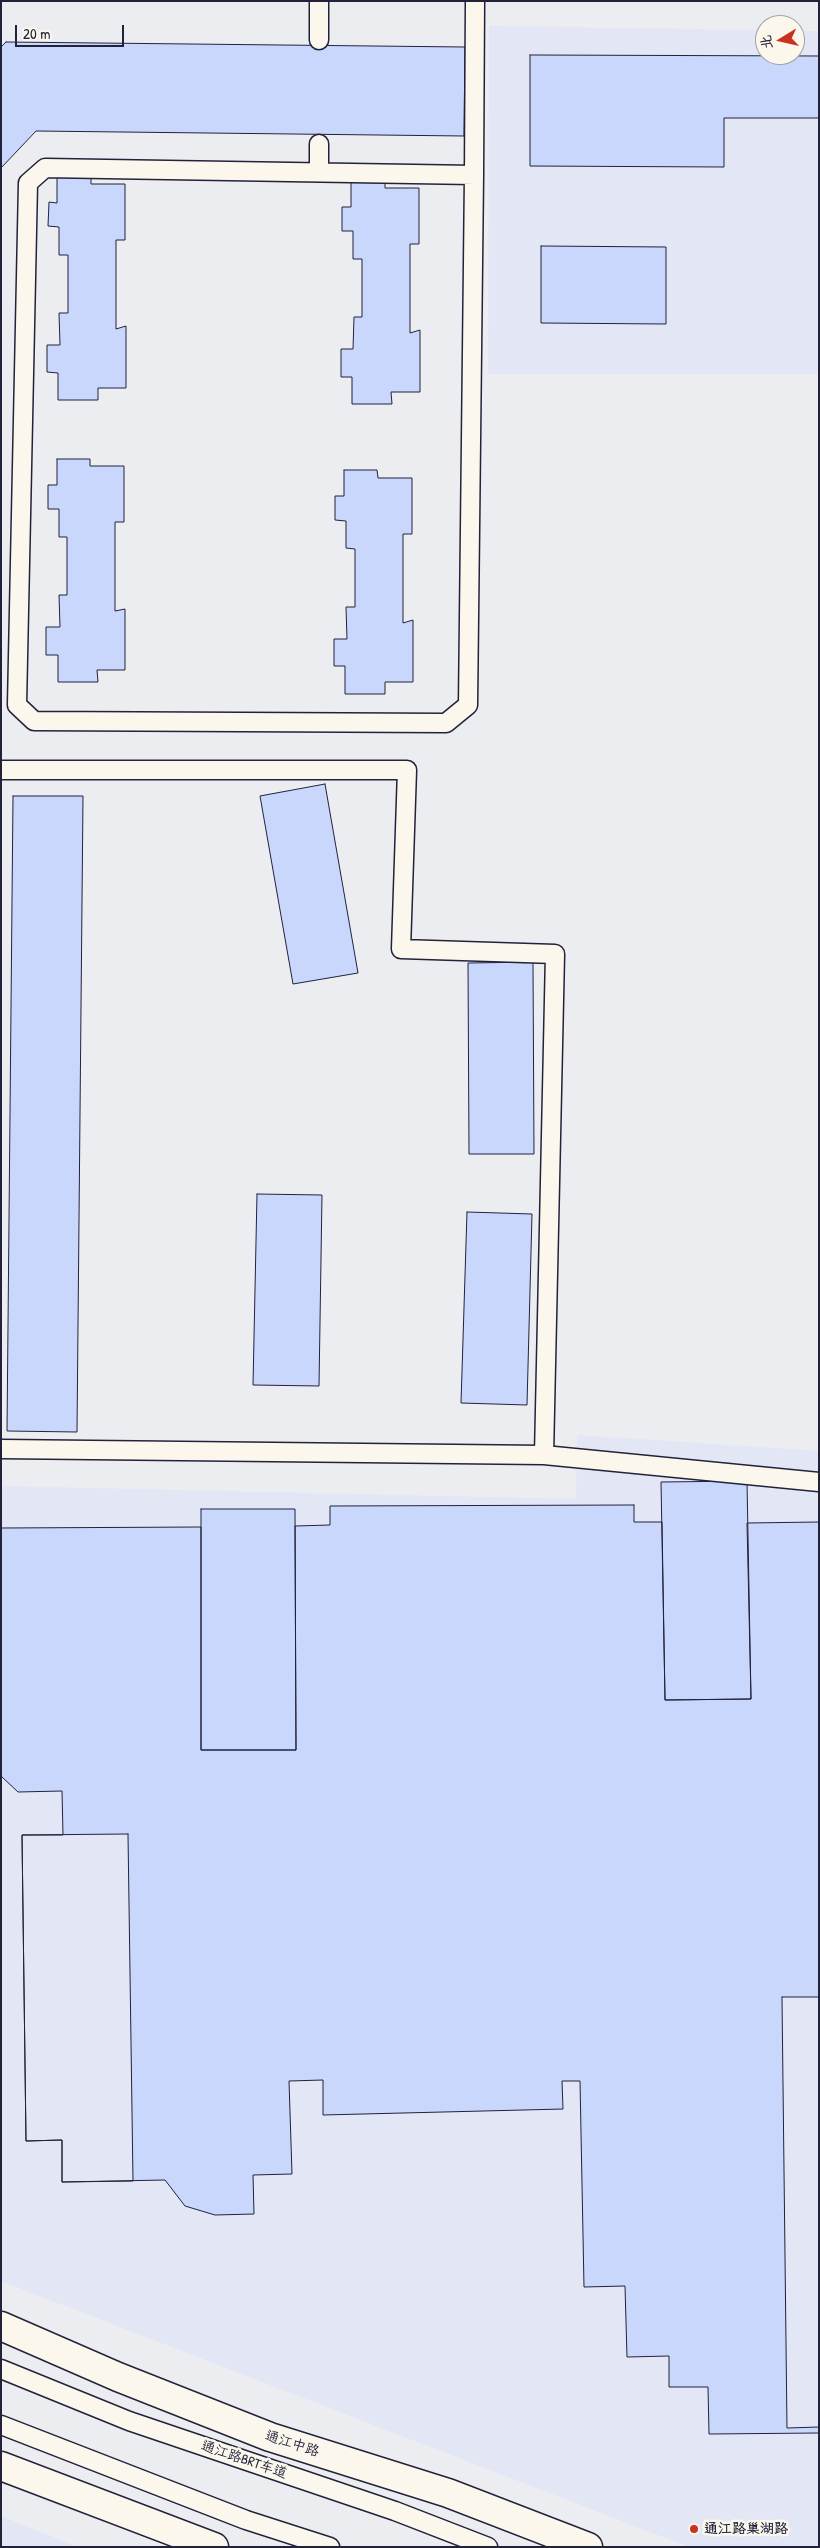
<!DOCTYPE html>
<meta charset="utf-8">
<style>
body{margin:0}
#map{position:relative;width:820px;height:2548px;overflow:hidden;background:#ecedf1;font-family:"Patrick Hand","LXGW WenKai TC",sans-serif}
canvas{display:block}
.frame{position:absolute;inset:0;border:2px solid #22223b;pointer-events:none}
.north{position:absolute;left:755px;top:15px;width:50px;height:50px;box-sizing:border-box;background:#fbf7ec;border:1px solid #a4a2a5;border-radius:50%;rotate:261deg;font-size:14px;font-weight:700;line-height:20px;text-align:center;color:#22223b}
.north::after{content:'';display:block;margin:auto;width:18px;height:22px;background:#c8321e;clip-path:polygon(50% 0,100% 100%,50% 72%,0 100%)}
.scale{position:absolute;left:15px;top:25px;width:109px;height:22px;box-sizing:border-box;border:2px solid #22223b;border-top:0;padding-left:6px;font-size:15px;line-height:18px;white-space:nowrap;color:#22223b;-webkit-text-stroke:4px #fbf7ec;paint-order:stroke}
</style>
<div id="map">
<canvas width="820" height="2548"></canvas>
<div class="frame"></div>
<div class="north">北</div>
<div class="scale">20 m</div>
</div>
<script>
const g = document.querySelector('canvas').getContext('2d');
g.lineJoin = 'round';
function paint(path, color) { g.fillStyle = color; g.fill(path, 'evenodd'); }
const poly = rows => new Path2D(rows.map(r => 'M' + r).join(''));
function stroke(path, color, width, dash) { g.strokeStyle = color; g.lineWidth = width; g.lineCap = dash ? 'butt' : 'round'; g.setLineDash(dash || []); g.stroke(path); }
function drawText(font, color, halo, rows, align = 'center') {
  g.font = font + ' "Patrick Hand","LXGW WenKai TC",sans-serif'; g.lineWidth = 5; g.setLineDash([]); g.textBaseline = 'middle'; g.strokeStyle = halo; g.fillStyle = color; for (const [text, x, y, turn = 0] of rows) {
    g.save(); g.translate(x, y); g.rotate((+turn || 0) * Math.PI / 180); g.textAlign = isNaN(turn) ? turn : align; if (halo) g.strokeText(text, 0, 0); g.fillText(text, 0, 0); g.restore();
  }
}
const built = poly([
 [489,26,765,30,765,55,795,55,795,31,819,31,819,374,488,374],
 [577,1435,819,1451,819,2547,689,2547,1,2281,1,1486,576,1499],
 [1,2516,78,2547,1,2547]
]);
const building = poly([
 [6,42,465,47,464,136,36,131,1,168,1,47,6,42],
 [530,55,819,56,819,118,724,118,724,167,530,166,530,55],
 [57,176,91,176,91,184,125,184,125,240,116,240,116,329,126,326,126,388,98,388,98,400,58,400,58,373,47,372,47,345,60,345,59,313,68,313,68,255,59,255,59,227,48,226,49,202,57,203,57,176],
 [385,180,385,188,419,188,419,244,410,244,410,333,420,330,420,392,391,392,392,404,352,404,352,377,341,377,341,349,353,349,354,317,362,317,362,259,353,259,353,231,342,231,342,207,351,207,351,181,385,180],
 [541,246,666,247,666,324,541,323,541,246],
 [57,459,90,459,90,466,124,466,124,522,115,522,115,611,125,609,125,670,97,670,98,682,58,682,58,655,46,655,46,627,60,627,59,595,67,595,67,537,59,537,59,509,48,509,48,485,57,485,57,459],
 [344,470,377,470,378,478,412,478,412,534,403,534,403,623,413,620,413,682,385,682,385,694,345,694,345,666,334,666,334,639,347,639,346,607,355,607,355,549,346,548,346,521,335,520,335,496,344,496,344,470],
 [325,784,358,973,293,984,260,796,325,784],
 [13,796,83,796,77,1432,7,1431,13,796],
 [533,962,534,1154,469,1154,468,963,533,962],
 [257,1194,322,1195,319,1386,253,1385,257,1194],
 [467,1212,532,1214,527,1405,461,1403,467,1212],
 [747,1481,751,1699,665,1700,661,1482,747,1481],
 [634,1505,634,1522,662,1522,665,1700,751,1699,747,1523,819,1522,819,2433,709,2434,708,2387,669,2387,669,2356,627,2357,625,2286,584,2287,580,2081,562,2081,563,2109,323,2115,323,2080,289,2081,292,2174,253,2175,254,2214,215,2215,185,2206,165,2180,62,2182,62,2140,26,2141,22,1835,63,1835,62,1791,18,1792,1,1776,1,1528,201,1527,201,1750,296,1750,295,1526,330,1525,330,1506,634,1505],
 [201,1509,295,1509,296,1750,201,1750,201,1509],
 [128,1834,133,2181,62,2182,62,2140,26,2141,22,1835,128,1834],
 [782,1997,819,1997,819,2427,787,2428,782,1997]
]);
const lane = poly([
 [319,1,319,40],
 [319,144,319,172],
 [474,175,45,168,28,183,17,705,34,721,446,723,468,705,474,175,475,1],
 [1,770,407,770,401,949,555,954,544,1455],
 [1,1449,544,1455,819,1482],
 [1,2369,129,2421,395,2511,488,2547],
 [1,2425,246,2520,330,2547]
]);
const primary = poly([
 [1,2326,118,2377,270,2437,448,2493,588,2547],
 [1,2466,214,2547]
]);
const markers = [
 [694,2529,5,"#c8321e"]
];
const streetNames = [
 ["通江中路",292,2444,18],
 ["通江路BRT车道",244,2460,19]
];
const poiNames = [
 ["通江路巢湖路",704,2529]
];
paint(built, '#e2e6f5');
paint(building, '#c9d7fd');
stroke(building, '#22223b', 1);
stroke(lane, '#22223b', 21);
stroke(primary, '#22223b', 31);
stroke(lane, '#fbf7ec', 18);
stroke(primary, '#fbf7ec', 28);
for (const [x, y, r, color] of markers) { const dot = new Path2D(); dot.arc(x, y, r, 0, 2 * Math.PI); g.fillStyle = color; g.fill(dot); stroke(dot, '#fbf7ec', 2); }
drawText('14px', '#22223b', '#fbf7ec', streetNames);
drawText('bold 14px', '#22223b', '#fbf7ec', poiNames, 'left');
</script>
